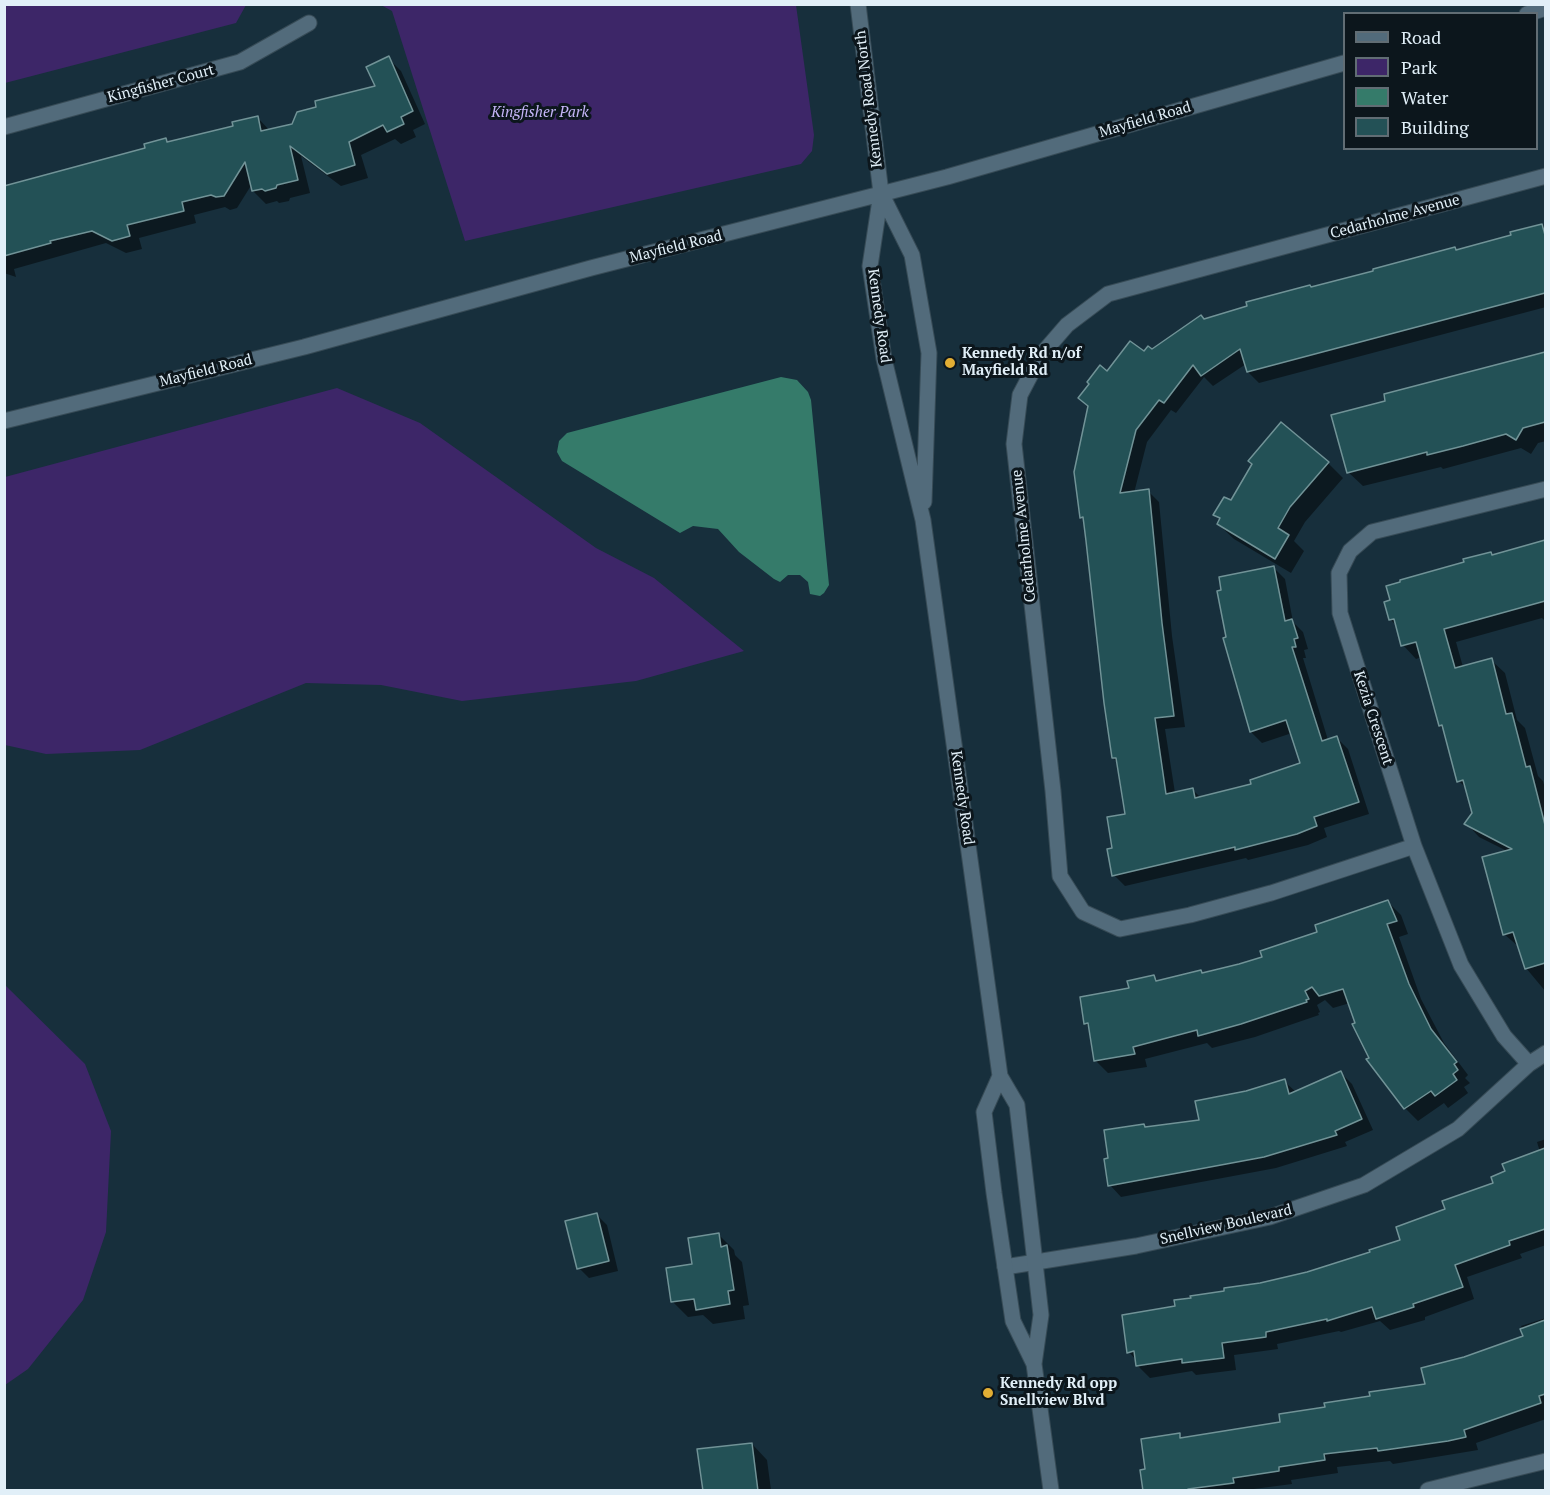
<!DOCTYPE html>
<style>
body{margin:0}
#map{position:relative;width:1550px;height:1495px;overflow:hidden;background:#172f3c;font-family:"PT Serif",serif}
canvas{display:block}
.frame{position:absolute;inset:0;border:6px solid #e1eff8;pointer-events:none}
.legend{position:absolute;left:1343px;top:12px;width:195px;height:138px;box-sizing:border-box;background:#0c161c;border:2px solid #616d74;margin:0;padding:8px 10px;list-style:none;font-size:18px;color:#e1eff8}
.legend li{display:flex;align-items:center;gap:12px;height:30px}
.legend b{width:30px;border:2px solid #616d74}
</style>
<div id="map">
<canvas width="1550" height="1495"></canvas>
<div class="frame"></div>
<ul class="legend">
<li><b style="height:8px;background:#526b7b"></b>Road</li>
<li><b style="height:16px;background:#3d2668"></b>Park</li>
<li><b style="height:16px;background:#357b6a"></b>Water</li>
<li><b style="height:16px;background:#235156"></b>Building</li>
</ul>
</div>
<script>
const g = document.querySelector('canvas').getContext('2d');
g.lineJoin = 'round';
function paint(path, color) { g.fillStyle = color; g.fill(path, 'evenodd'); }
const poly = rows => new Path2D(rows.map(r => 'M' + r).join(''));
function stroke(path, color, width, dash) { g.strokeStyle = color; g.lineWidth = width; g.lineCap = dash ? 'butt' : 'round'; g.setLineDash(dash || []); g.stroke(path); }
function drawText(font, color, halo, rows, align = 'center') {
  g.font = font + ' "PT Serif",serif'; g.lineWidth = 6; g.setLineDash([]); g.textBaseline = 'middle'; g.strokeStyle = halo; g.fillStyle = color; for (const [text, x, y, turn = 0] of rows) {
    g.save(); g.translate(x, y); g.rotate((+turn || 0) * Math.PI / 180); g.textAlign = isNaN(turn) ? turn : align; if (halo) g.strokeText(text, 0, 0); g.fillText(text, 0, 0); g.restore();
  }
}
const green = poly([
 [5,4,246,4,246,5,236,23,5,83],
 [381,5,796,5,814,135,812,151,801,164,465,241,392,11],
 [337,388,420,423,596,548,654,578,744,651,636,681,462,701,381,685,306,683,140,750,46,754,5,745,5,477],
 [4,984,85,1064,111,1131,106,1232,83,1300,28,1369,5,1385]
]);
const water = poly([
 [781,377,797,380,808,392,811,400,829,585,824,593,820,596,810,594,808,582,800,575,788,575,780,582,774,579,739,552,718,529,693,526,680,533,562,461,557,452,559,441,567,433]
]);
const shadow = poly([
 [388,58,401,71,425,124,413,130,416,137,401,144,395,139,361,155,368,178,341,186,301,156,310,193,290,198,289,201,279,203,277,201,266,204,253,191,252,184,237,208,230,210,225,207,194,215,196,223,139,238,142,249,126,253,106,243,14,269,16,277,4,273,4,186,147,149,165,140,168,143,235,127,258,118,270,131,293,125,377,87],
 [1546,225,1546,307,1259,383,1248,372,1246,364,1213,386,1204,377,1176,413,1171,410,1147,442,1134,493,1148,491,1159,502,1172,636,1185,727,1165,729,1175,793,1193,790,1201,798,1253,785,1302,764,1292,733,1262,743,1251,732,1228,638,1274,568,1285,579,1293,622,1303,632,1308,649,1304,650,1306,658,1303,658,1328,740,1336,737,1348,749,1369,814,1324,828,1327,837,1308,845,1248,860,1246,858,1125,886,1114,875,1114,849,1127,815,1118,763,1113,758,1084,520,1082,517,1108,373,1152,351,1204,320,1455,248,1458,251,1513,236,1512,233],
 [1546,353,1546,441,1538,443,1531,454,1521,448,1443,469,1441,467,1363,486,1348,472,1387,402,1386,395],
 [1328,463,1343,478,1305,522,1294,541,1304,551,1291,573,1234,539,1218,524,1221,520,1215,514,1231,502,1253,464],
 [1546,541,1546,622,1542,618,1456,642,1463,667,1491,660,1505,673,1517,720,1525,728,1538,776,1543,781,1546,792,1546,992,1526,968,1519,947,1504,934,1507,851,1479,837,1466,823,1474,813,1468,790,1459,781,1445,731,1440,726,1422,657,1416,659,1403,645,1398,627,1391,620,1466,563,1491,554,1493,556],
 [1388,902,1401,915,1408,934,1399,937,1421,999,1444,1043,1468,1075,1465,1078,1470,1083,1464,1087,1468,1093,1448,1108,1444,1103,1418,1121,1405,1108,1371,1059,1350,1003,1333,1008,1325,1000,1317,1005,1320,1012,1318,1013,1319,1015,1255,1037,1212,1048,1207,1043,1145,1059,1147,1067,1108,1073,1095,1060,1090,1028,1085,1023,1131,989,1154,976,1159,982,1203,975,1263,958],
 [1340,1072,1352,1084,1373,1130,1345,1142,1347,1146,1276,1168,1121,1197,1110,1185,1144,1126,1147,1128,1200,1121,1246,1092,1284,1081,1296,1092],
 [1546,1139,1546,1245,1520,1254,1522,1258,1467,1277,1474,1299,1425,1317,1425,1320,1390,1330,1380,1321,1341,1332,1339,1331,1277,1344,1278,1349,1234,1355,1236,1370,1196,1375,1192,1371,1150,1378,1137,1365,1136,1360,1129,1352,1177,1307,1307,1273,1372,1253,1402,1241,1447,1210,1495,1184,1506,1172,1540,1152,1537,1142],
 [597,1215,607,1225,618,1271,589,1278,579,1268],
 [718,1234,734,1250,735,1255,742,1262,749,1305,743,1306,745,1319,713,1324,703,1315,688,1317,673,1302,693,1265],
 [1546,1318,1546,1419,1476,1443,1478,1450,1393,1464,1390,1461,1337,1467,1338,1473,1291,1480,1292,1484,1246,1490,1144,1490,1147,1470,1179,1435,1183,1439,1281,1423,1326,1409,1427,1385,1464,1358,1525,1337,1521,1326],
 [752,1444,767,1460,771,1490,704,1490]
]);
const building = poly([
 [389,56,413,111,401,117,404,124,387,132,383,125,349,142,355,165,327,174,290,146,298,180,277,185,276,188,265,191,262,189,252,191,245,162,224,196,216,197,211,195,182,202,184,211,127,225,130,236,112,241,92,231,50,241,51,243,4,256,4,186,145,148,144,144,166,138,167,142,233,126,232,122,258,116,261,131,292,124,297,112,316,107,315,101,375,86,366,67,389,56],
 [1542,224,1545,235,1545,293,1247,372,1240,349,1201,376,1193,365,1164,403,1159,400,1136,430,1120,493,1149,489,1162,623,1174,716,1155,718,1166,794,1193,788,1195,798,1251,784,1250,780,1300,763,1286,720,1250,732,1223,638,1226,637,1217,591,1221,590,1219,577,1274,566,1285,621,1292,619,1298,638,1294,639,1296,647,1292,647,1322,741,1337,736,1359,802,1314,817,1317,826,1297,834,1235,850,1235,847,1112,876,1107,849,1112,848,1107,817,1125,814,1116,758,1112,758,1104,703,1086,541,1083,517,1080,518,1074,472,1088,406,1078,398,1089,384,1087,382,1100,365,1107,371,1130,341,1144,351,1148,346,1152,349,1201,315,1204,319,1247,306,1246,302,1310,285,1311,287,1373,271,1373,269,1455,247,1456,250,1511,235,1510,232,1542,224],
 [1545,352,1545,422,1523,428,1516,440,1506,434,1463,446,1427,455,1427,452,1347,473,1331,415,1385,401,1384,394,1545,352],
 [1281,422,1329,462,1290,507,1278,528,1289,535,1275,559,1217,524,1220,518,1213,515,1224,497,1231,500,1252,464,1248,461,1281,422],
 [1545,540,1545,601,1444,629,1455,668,1492,658,1506,714,1512,713,1526,767,1530,766,1545,825,1545,963,1525,969,1513,932,1503,935,1482,857,1512,849,1464,824,1472,813,1463,780,1457,782,1442,725,1439,726,1416,642,1401,646,1394,619,1389,620,1384,602,1390,600,1386,586,1400,582,1400,580,1464,562,1463,559,1491,552,1492,555,1545,540],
 [1388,900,1397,921,1387,924,1409,984,1431,1029,1457,1062,1454,1064,1458,1070,1453,1074,1457,1080,1435,1096,1431,1091,1404,1109,1366,1059,1369,1058,1352,1024,1355,1023,1343,989,1319,996,1312,987,1305,991,1309,999,1306,1000,1307,1002,1241,1024,1198,1036,1197,1030,1133,1047,1135,1054,1094,1061,1088,1023,1084,1024,1080,997,1129,988,1127,981,1154,975,1156,981,1201,970,1202,973,1239,964,1262,957,1260,951,1317,932,1315,925,1388,900],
 [1341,1071,1362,1119,1335,1131,1337,1135,1264,1157,1108,1186,1104,1159,1108,1158,1104,1130,1144,1124,1145,1127,1199,1120,1195,1101,1246,1091,1285,1079,1289,1094,1341,1071],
 [1545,1148,1545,1229,1509,1241,1510,1245,1455,1265,1463,1287,1413,1304,1414,1307,1376,1319,1372,1307,1327,1321,1327,1319,1266,1332,1266,1337,1222,1343,1224,1358,1182,1363,1182,1359,1136,1366,1134,1351,1127,1353,1122,1315,1175,1306,1174,1300,1191,1298,1190,1296,1224,1291,1224,1288,1260,1283,1307,1272,1370,1252,1369,1250,1400,1240,1396,1227,1445,1209,1442,1201,1493,1183,1491,1177,1505,1171,1502,1164,1545,1148],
 [597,1213,609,1261,577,1269,565,1221,597,1213],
 [719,1233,721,1247,727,1245,734,1290,728,1291,730,1304,696,1310,694,1299,671,1302,666,1268,692,1264,688,1238,719,1233],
 [1545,1320,1545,1394,1539,1396,1541,1403,1464,1430,1466,1437,1448,1441,1378,1451,1377,1448,1324,1454,1325,1460,1279,1467,1279,1471,1233,1478,1234,1483,1188,1489,1188,1491,1143,1491,1140,1470,1145,1469,1141,1439,1180,1433,1180,1438,1280,1422,1279,1414,1325,1407,1324,1403,1370,1396,1369,1392,1425,1384,1421,1368,1464,1357,1523,1336,1520,1329,1545,1320],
 [752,1443,758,1491,703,1491,697,1449,752,1443]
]);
const minor = poly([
 [4,127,240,62,309,23],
 [1414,846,1271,893,1190,915,1120,929,1083,912,1060,876,1053,791,1014,444,1020,395,1041,355,1067,325,1108,294,1546,176],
 [1529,1064,1504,1036,1461,965,1414,846,1340,613,1339,573,1350,551,1372,532,1546,489],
 [1005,1267,1136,1246,1270,1217,1364,1185,1458,1129,1529,1064,1546,1053],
 [1428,1490,1546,1461]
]);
const secondary = poly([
 [858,4,881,193,870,266,884,359,923,520,1000,1076,1017,1105,1041,1315,1034,1364,1051,1490],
 [1527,14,1546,8],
 [881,193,912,255,929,353,924,502],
 [4,421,304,347,591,268,947,177,1344,63],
 [1000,1076,984,1112,994,1193,1013,1321,1034,1364]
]);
const markers = [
 [950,363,6,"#e2ae34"],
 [988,1393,6,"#e2ae34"]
];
const streetNames = [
 ["Kingfisher Court",161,84,-15],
 ["Kennedy Road North",869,99,-97],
 ["Mayfield Road",1145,120,-16],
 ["Cedarholme Avenue",1395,217,-15],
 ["Mayfield Road",676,247,-14],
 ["Kennedy Road",879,316,82],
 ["Mayfield Road",206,371,-14],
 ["Cedarholme Avenue",1024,536,-96],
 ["Kezia Crescent",1373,718,72],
 ["Kennedy Road",962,798,82],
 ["Snellview Boulevard",1226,1225,-13]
];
const parkNames = [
 ["Kingfisher Park",540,113]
];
const poiNames = [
 ["Kennedy Rd n/of",962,354],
 ["Mayfield Rd",962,371],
 ["Kennedy Rd opp",1000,1384],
 ["Snellview Blvd",1000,1401]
];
paint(green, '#3d2668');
paint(water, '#357b6a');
paint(shadow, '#0007');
paint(building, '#235156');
stroke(building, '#719397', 1.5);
stroke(minor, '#374b56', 17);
stroke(secondary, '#374b56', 17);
stroke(minor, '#526b7b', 15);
stroke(secondary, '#526b7b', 15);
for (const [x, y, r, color] of markers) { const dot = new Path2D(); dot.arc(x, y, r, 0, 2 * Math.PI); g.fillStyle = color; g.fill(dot); stroke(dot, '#0c161c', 2); }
drawText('15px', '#e1eff8', '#0c161c', streetNames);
drawText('italic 15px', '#c5b5f7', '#0c161c', parkNames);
drawText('bold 15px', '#e1eff8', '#0c161c', poiNames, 'left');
</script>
